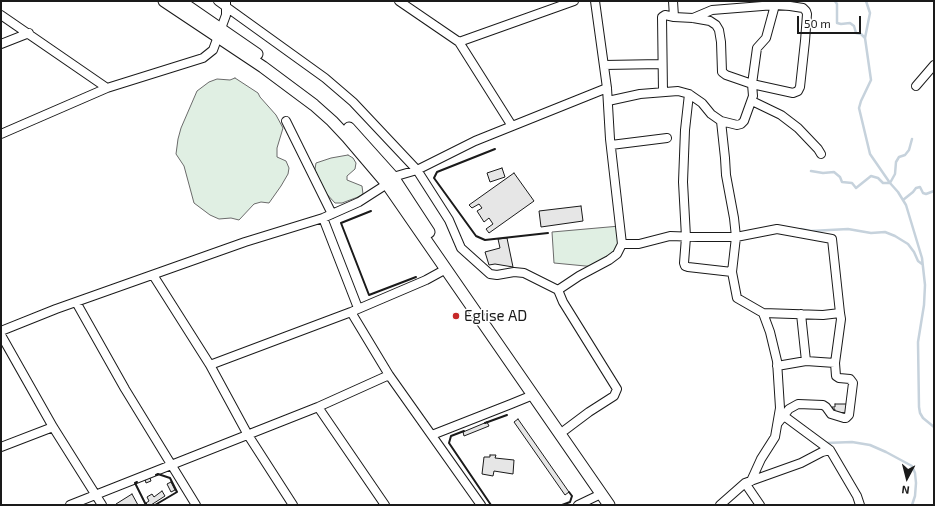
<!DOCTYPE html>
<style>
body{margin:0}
#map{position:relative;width:935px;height:506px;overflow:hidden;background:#fff;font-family:"Exo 2",sans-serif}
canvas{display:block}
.frame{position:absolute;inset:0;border:2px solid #1a1a1a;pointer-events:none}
.north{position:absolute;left:887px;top:458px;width:40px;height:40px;-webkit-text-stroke:3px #fff;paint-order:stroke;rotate:187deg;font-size:11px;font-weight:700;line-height:16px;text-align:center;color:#1a1a1a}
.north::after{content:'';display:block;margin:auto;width:14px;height:18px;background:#1a1a1a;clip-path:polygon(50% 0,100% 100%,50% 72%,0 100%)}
.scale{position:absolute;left:797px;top:16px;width:64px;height:18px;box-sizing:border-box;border:2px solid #1a1a1a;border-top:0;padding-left:5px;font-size:12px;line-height:14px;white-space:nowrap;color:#1a1a1a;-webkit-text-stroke:3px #fff;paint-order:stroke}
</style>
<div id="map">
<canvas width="935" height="506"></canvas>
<div class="frame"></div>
<div class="north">N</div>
<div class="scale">50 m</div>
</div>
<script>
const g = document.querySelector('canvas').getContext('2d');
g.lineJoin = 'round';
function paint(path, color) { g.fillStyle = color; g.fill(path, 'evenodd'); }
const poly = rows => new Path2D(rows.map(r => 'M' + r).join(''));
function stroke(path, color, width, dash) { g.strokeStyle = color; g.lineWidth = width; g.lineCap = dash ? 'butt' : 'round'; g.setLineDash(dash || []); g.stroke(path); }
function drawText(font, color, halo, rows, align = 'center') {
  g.font = font + ' "Exo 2",sans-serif'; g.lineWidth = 3; g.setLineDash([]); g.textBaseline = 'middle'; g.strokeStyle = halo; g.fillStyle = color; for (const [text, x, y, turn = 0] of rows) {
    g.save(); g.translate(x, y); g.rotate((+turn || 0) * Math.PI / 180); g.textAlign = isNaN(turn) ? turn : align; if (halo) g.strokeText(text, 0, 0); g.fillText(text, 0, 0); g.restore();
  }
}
const green = poly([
 [235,78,258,93,260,97,276,115,283,128,277,148,277,157,286,161,289,168,288,174,281,186,269,203,261,202,254,204,239,220,231,218,219,219,210,215,194,203,184,166,176,154,178,139,181,128,197,91,209,82,217,79,230,80,235,78],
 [348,155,353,158,356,163,355,169,347,176,347,180,362,186,363,194,358,197,342,203,335,203,323,190,317,179,315,169,316,163,331,158,348,155],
 [620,226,617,254,596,267,554,263,552,232,620,226]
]);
const stream = poly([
 [835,1,837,4,837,23,841,24,850,23,854,26,856,33,861,34,865,38],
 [866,1,870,13,865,38,871,80,861,101,859,108,870,154,890,183,898,192,906,205,922,258,925,285,924,305,918,342,919,407,920,413,923,418,934,427],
 [811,171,823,173,834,172,840,177,842,182,852,183,856,188,871,176,878,178,883,183,890,183,895,174,896,162,899,157,905,155,909,150,912,139],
 [903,200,913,192,916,188,920,187,923,193,926,194,934,191],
 [801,229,811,231,848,229,871,233,885,232,895,236,908,244,914,252,918,261,922,264],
 [826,443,852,442,870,445,886,452,912,466,915,473,916,483,915,496,912,505]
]);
const building = poly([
 [502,168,505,177,490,182,487,173,502,168],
 [514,173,534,201,489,233,486,229,493,224,489,218,484,222,477,211,482,208,479,204,472,208,469,205,514,173],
 [581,206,583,221,541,227,539,211,581,206],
 [507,238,513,267,495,264,489,265,485,252,500,248,498,239,507,238],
 [835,404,849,404,848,413,834,412,835,409,832,409,832,407,835,407,835,404],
 [518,419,569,492,565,495,514,422,518,419],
 [487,422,489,426,464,436,463,432,487,422],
 [490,455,496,455,495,458,514,460,513,474,494,471,493,476,482,474,484,457,490,457,490,455],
 [150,478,151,481,146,483,145,479,150,478],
 [171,482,175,490,171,492,167,484,171,482],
 [162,491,165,496,151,505,148,505,146,503,149,501,147,497,152,494,154,497,162,491],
 [132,494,138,505,116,505,116,504,132,494]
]);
const street = poly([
 [218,1,325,78,353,102,417,170,449,220,461,248,490,274,497,275,514,272,524,273,558,290,579,276,609,260,617,254,622,244,610,139,607,88,595,1],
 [399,1,459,42,512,126],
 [1,15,107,88],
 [693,18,712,10,775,5,790,6,803,8,806,11,807,14,805,41,800,87,798,91,793,93,752,84,757,48,766,38,775,5],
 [459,42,574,1],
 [1,44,29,33],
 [604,65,662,64],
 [916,86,934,65],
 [663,92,662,17,665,15,674,17],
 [689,94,685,130,683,182,686,237,684,263,685,266,688,267,732,272],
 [608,101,640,94,678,91,689,94,702,103,711,114,721,121,737,125,741,124,744,121,753,96,752,84,726,75,722,72,721,42,719,30,716,25,710,21,693,18,674,17,673,1],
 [752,101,781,115,798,128,818,149,821,154],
 [286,121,332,214],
 [1,134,107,88,203,58,213,50,226,15,226,2],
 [611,145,667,138],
 [323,218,358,308],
 [622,244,639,244,670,236,698,237,736,237,777,229,832,239,840,313,823,315,763,313,737,298,732,272,736,237,734,218,726,175,725,158,721,121],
 [153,275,210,365,248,435,293,505],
 [558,290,563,302,617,389,614,396,589,412,565,430],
 [76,302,125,389,196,505],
 [351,312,389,375,481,505],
 [801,314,806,361],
 [1,331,56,309,245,242,323,218,359,202,387,184,393,177,417,170,475,141,607,88],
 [1,335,53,427,102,505],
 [210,365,351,312,426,280,446,269],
 [777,366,806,361,835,363],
 [318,407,385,505],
 [784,416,830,450,857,496,860,505],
 [778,423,789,409,798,404,823,405,826,407,831,414,844,418,846,418,849,415,853,383,850,379,839,378,836,376,835,363,841,319,840,313],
 [432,435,511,404,533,395],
 [1,447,53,427],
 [751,481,761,459,775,437,780,408,777,361,770,332,763,313],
 [745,483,760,505],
 [70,505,318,407,389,375],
 [578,505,601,494],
 [720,505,745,483,801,463,822,452,830,450]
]);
const secondary = poly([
 [164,1,263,67,314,105,332,121,347,137,387,184,609,505],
 [180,1,257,54],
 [349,128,393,177,429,232]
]);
const wall = poly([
 [495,149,437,172,434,178,476,236,485,240,548,233],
 [371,211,341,223,369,295,416,277],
 [485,423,507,415],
 [464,431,451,436,449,443,491,505],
 [137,482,135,483,146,505],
 [155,505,177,492,170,478,158,474,156,475],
 [562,505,570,502,572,496,569,492]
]);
const markers = [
 [456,316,4,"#c62828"]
];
const poiNames = [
 ["Eglise AD",464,316]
];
paint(green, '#e0efe3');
stroke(green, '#6a6a6a', 1);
stroke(stream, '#c6d2dc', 2.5);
paint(building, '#e6e6e6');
stroke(building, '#1a1a1a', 1);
stroke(street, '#1a1a1a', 10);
stroke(secondary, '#1a1a1a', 13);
stroke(street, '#fff', 8);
stroke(secondary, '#fff', 11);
stroke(wall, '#1a1a1a', 2);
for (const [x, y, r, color] of markers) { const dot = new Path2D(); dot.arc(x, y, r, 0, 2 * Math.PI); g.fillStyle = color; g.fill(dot); stroke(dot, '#fff', 1.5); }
drawText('15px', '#1a1a1a', '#fff', poiNames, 'left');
</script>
